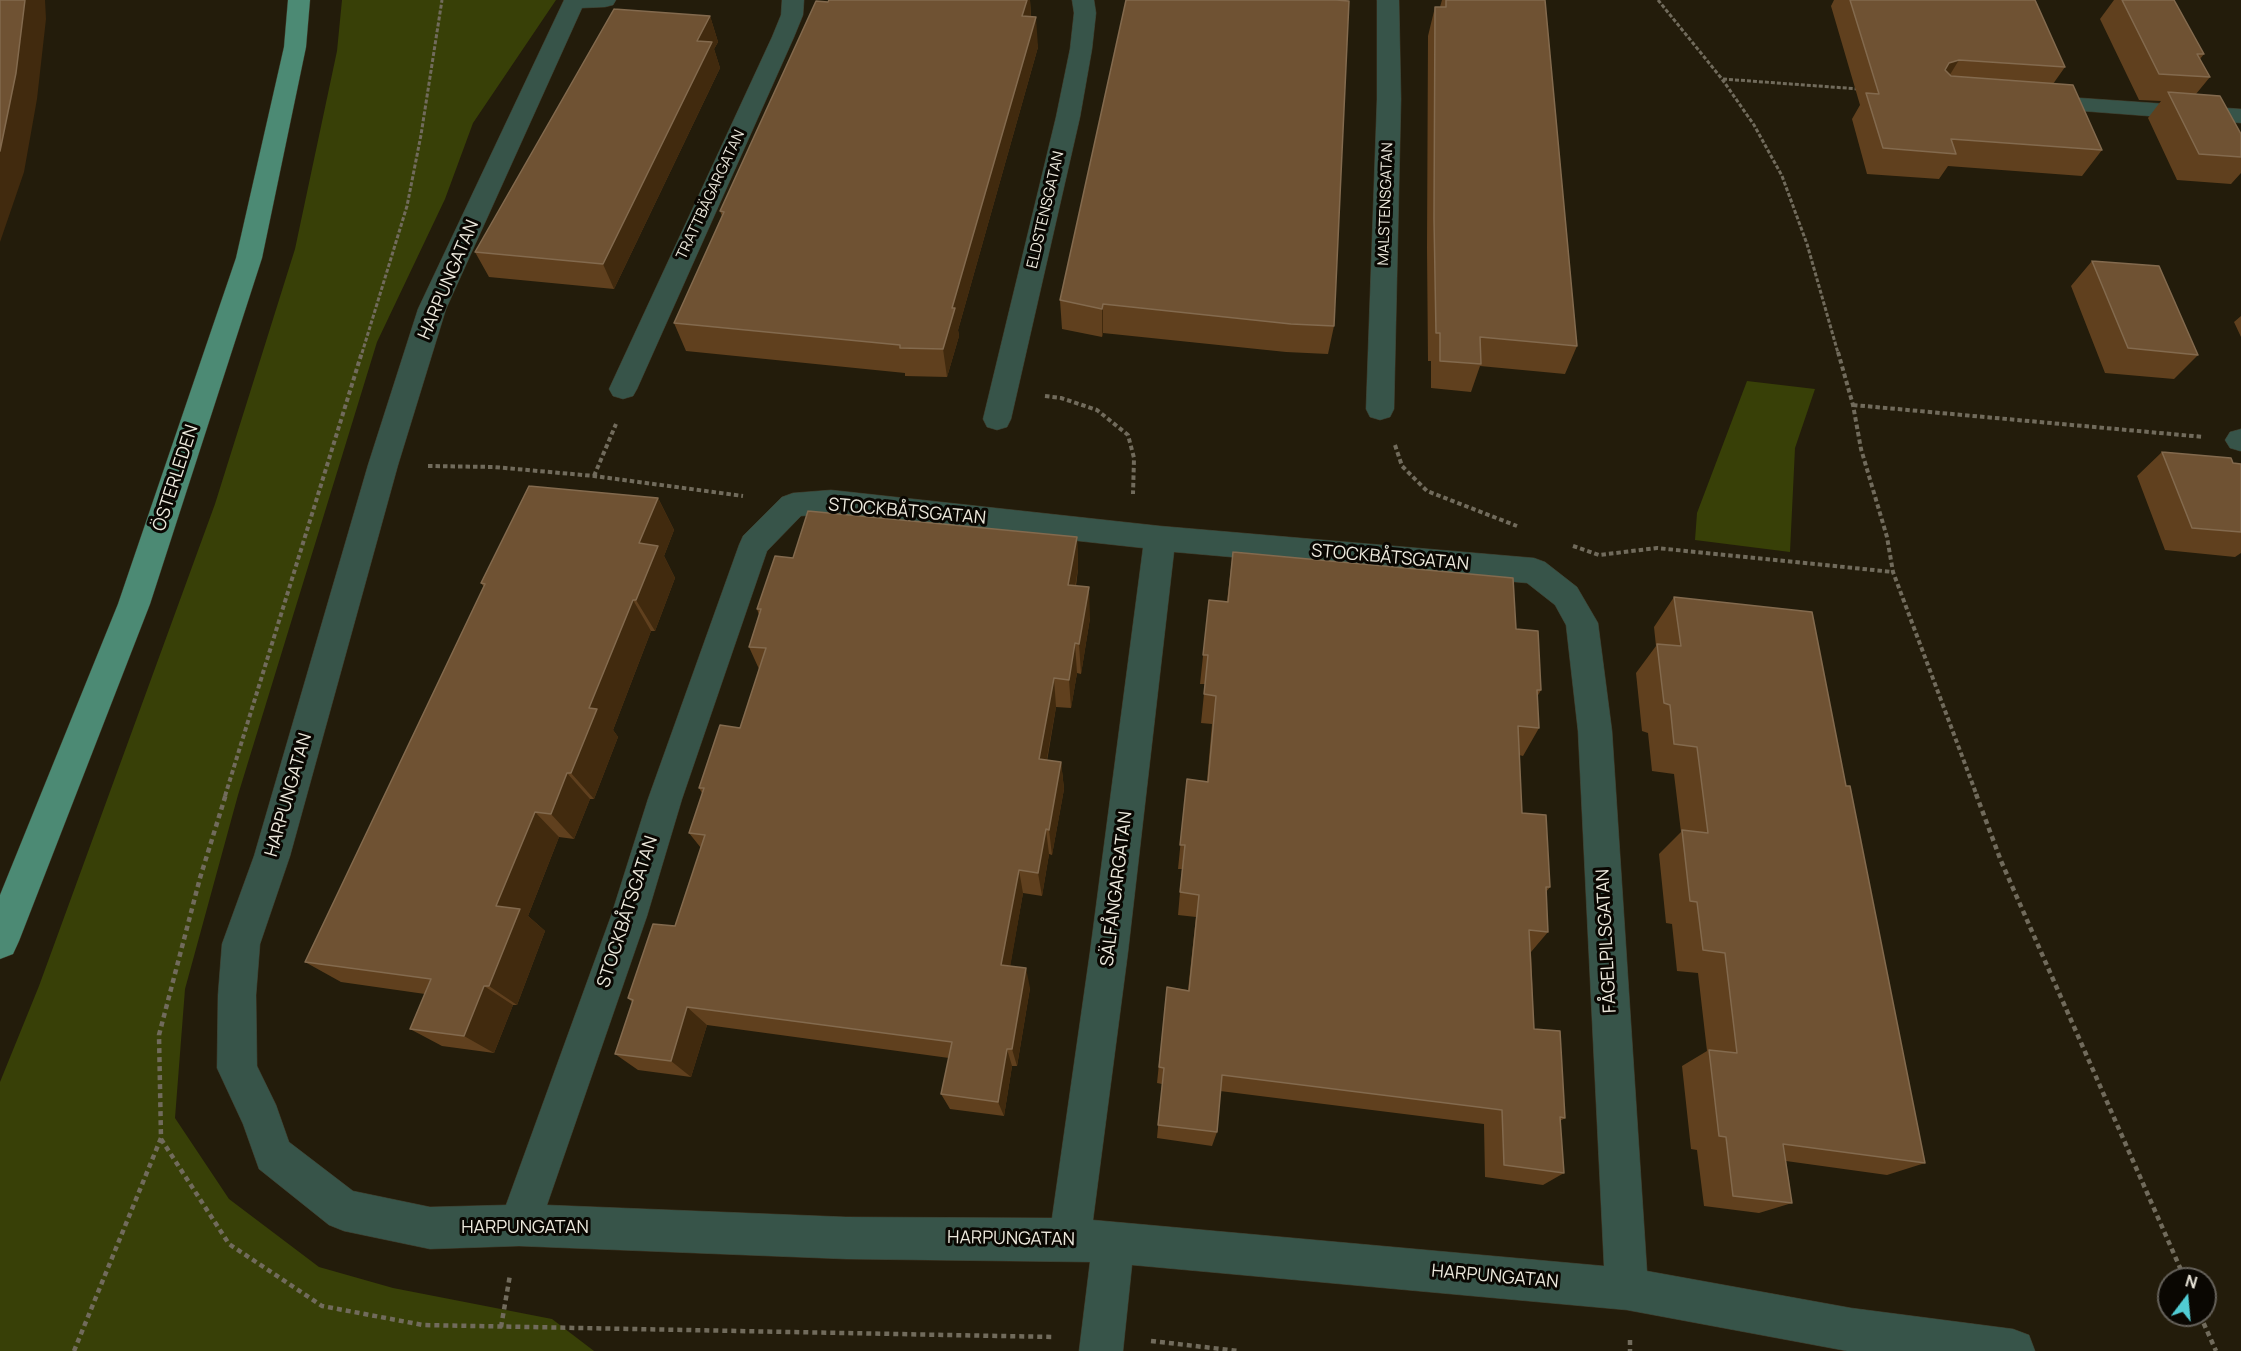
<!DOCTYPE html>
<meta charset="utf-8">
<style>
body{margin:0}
#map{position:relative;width:2241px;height:1351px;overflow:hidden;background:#231c0b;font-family:Manrope,sans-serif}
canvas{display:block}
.north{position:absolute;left:2157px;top:1267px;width:60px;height:60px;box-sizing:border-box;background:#0a0702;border:2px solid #65615a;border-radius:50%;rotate:16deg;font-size:16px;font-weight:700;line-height:24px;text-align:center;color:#ede9dd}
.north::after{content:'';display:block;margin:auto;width:21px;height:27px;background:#51ccd4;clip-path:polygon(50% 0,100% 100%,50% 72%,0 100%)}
</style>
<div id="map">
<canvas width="2241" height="1351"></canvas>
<div class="north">N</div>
</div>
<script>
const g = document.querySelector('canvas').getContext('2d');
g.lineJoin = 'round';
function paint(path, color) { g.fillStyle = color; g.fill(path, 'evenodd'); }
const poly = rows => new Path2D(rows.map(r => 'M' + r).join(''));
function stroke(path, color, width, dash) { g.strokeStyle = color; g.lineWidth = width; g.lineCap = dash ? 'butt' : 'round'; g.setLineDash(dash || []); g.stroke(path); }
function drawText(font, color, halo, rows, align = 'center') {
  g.font = font + ' Manrope,sans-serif'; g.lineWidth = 6; g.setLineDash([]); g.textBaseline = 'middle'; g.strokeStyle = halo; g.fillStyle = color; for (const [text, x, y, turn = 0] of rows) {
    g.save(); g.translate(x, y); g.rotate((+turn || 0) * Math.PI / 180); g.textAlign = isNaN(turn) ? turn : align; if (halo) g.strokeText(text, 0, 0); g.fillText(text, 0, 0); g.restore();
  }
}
const green = poly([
 [342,0,556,0,473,123,445,199,377,342,238,795,185,989,175,1118,229,1199,319,1267,393,1288,552,1319,594,1351,0,1351,0,1082,39,986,215,504,295,249,337,51],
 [1747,381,1815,389,1795,448,1790,552,1695,540,1697,513]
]);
const pathFar2 = poly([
 [1658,0,1722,79,1754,125,1782,176,1807,244,1838,353],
 [1723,79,1859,89],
 [362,353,407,206,421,135,442,0]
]);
const pathFar1 = poly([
 [1838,352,1853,405,1861,449,1887,537,1893,572,1977,796],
 [1045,396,1061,398,1097,410,1128,435,1134,458,1133,494],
 [1853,405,2204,437],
 [1395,445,1402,466,1427,491,1517,526],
 [428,466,494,467,594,476,743,496],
 [594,476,616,424],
 [1573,546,1599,555,1657,548,1893,572],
 [225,796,362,352]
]);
const path = poly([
 [1976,794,2001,861,2185,1279],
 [161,1139,229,1244,322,1306,423,1325,1054,1337],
 [2200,1315,2216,1351],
 [501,1327,510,1275],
 [1630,1340,1630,1351],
 [1151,1341,1239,1351],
 [74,1351,161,1138,159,1035,200,878,226,794]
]);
const minor = poly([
 [564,0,616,0,613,5,605,7,582,8,446,309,398,465,290,856,260,944,256,995,257,1066,276,1105,289,1142,353,1191,430,1207,506,1205,611,916,648,799,739,545,743,536,782,497,793,493,831,490,1160,526,1534,558,1545,562,1577,587,1598,623,1612,731,1647,1271,1851,1308,2013,1329,2029,1335,2035,1351,1847,1351,1627,1310,1132,1265,1123,1351,1079,1351,1090,1262,846,1259,519,1246,430,1249,344,1231,329,1225,259,1169,243,1124,217,1068,218,995,222,944,254,856,368,465,418,309,564,0],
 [831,514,1143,548,1090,952,1052,1218,846,1217,547,1205,647,916,682,799,767,551,801,516,831,514],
 [1174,552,1527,583,1555,605,1566,625,1578,731,1604,1266,1093,1220,1128,952,1174,552],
 [782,0,804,0,803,15,794,37,637,389,633,396,623,399,613,396,609,389,772,37,781,15,782,0],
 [1072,0,1094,0,1096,13,1092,49,1080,117,1011,419,1007,427,997,430,987,427,983,419,1056,117,1070,49,1074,13,1072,0],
 [1377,0,1399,0,1401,99,1394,409,1390,417,1380,420,1370,417,1366,409,1377,99,1377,0],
 [2037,95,2241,109,2241,123,2029,107,2025,102,2029,97,2037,95],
 [2241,429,2241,451,2240,451,2230,448,2225,440,2230,432,2241,429]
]);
const major = poly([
 [288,0,310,0,306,47,262,258,150,604,19,941,13,954,0,959,0,895,118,604,236,258,284,47,288,0]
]);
const wall = poly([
 [1030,0,1031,17,1038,47,958,330,959,336,947,377,905,376,905,373,686,351,674,323,722,216,720,211,828,2],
 [1442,0,1545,0,1577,346,1565,374,1480,366,1471,392,1431,388,1431,361,1428,361,1427,248,1428,36,1435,7,1440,7],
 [1834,0,2035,0,2065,67,2053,84,2102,150,2082,176,1948,166,1939,179,1867,174,1852,119,1860,105,1831,6],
 [2114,0,2174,0,2204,54,2200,59,2210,77,2196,94,2241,157,2241,173,2231,184,2177,180,2148,118,2161,101,2139,100,2100,19],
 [710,16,718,42,714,49,720,68,614,289,489,277,475,252],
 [2092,261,2198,355,2174,379,2105,373,2071,286],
 [1060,300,1334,326,1328,354,1286,352,1103,333,1102,337,1062,329],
 [2241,316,2241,337,2234,322],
 [2162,452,2241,464,2241,553,2235,557,2165,550,2137,476],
 [658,498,674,530,664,556,675,578,655,631,651,631,613,730,618,737,594,799,590,799,574,839,559,837,528,916,545,931,517,1005,513,1005,494,1053,442,1046,410,1029,425,994,341,982,305,962,484,587,481,583],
 [1077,537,1078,569,1076,586,1090,618,1081,674,1077,673,1071,708,1056,707,1047,761,1061,762,1064,789,1052,855,1049,854,1042,896,1023,893,1010,966,1030,988,1017,1066,1012,1066,1004,1116,950,1109,941,1094,949,1058,707,1025,691,1077,638,1070,615,1054,632,1002,628,998,675,926,701,848,689,833,702,793,699,788,740,728,759,669,749,647,759,615,757,609,793,558],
 [1233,552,1516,629,1541,690,1537,697,1539,728,1523,756,1519,755,1522,813,1550,887,1546,892,1548,932,1531,952,1534,1029,1565,1118,1560,1121,1564,1173,1543,1185,1485,1177,1484,1124,1220,1091,1217,1132,1212,1146,1157,1138,1162,1084,1157,1083,1167,987,1188,990,1196,917,1178,915,1182,869,1178,869,1187,779,1207,781,1212,724,1201,723,1205,684,1200,684,1209,600,1227,601],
 [1674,597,1846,786,1925,1163,1887,1175,1786,1161,1792,1203,1759,1213,1704,1206,1697,1150,1691,1149,1682,1066,1707,1051,1698,973,1677,971,1672,924,1666,923,1659,854,1681,832,1674,774,1652,771,1648,733,1642,731,1636,673,1656,646,1654,627]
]);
const shadedWall = poly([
 [25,0,45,0,46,19,37,99,24,172,0,242,0,151],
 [1027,0,1030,0,1031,21,1022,16],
 [710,16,718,42,714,49,720,68,614,289,603,264,697,41],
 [1036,17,1038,47,958,330,959,336,947,377,943,349,952,308],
 [1959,60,1943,86,1933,89,1949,63],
 [1103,304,1103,333,1102,337,1102,309],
 [658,498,674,530,664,556,675,578,655,631,636,600,639,543],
 [1077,537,1078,569,1070,616,1068,585],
 [1089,587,1090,618,1081,674,1079,644],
 [633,600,651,631,613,730,618,737,594,799,571,773,589,708],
 [1075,643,1077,673,1071,708,1069,680],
 [1054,678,1056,707,1042,786,1039,759],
 [1061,762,1064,789,1052,855,1049,830],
 [567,773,590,799,574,839,551,814],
 [535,812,559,837,528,916,545,931,517,1005,489,986,496,906],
 [1046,829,1049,854,1042,896,1038,873],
 [1019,870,1023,893,1007,985,1001,965],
 [1026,968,1030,988,1017,1066,1012,1049],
 [484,986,513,1005,494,1053,464,1036],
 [687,1007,707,1025,691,1077,671,1061],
 [1007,1049,1012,1066,1004,1116,998,1102]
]);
const building = poly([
 [0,0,25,0,16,73,0,151,0,0],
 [829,0,1027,0,1022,16,1036,17,952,308,955,308,943,349,900,348,900,345,674,323,724,212,720,211,816,1,828,2,829,0],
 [1126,0,1336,0,1349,1,1334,326,1291,324,1103,304,1102,309,1060,300,1126,0],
 [1446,0,1545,0,1577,346,1480,337,1481,364,1440,361,1440,333,1436,333,1434,219,1435,7,1446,7,1446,0],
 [1850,0,2035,0,2065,67,1959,60,1949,63,1945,70,1951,76,2073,85,2102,150,1951,139,1956,154,1883,148,1866,93,1879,94,1850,0],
 [2122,0,2174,0,2204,54,2197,54,2210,77,2159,74,2122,0],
 [614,9,710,16,697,41,712,42,603,264,475,252,614,9],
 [2168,92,2220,96,2241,134,2241,157,2199,154,2168,92],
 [2092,261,2159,266,2198,355,2128,348,2092,261],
 [2162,452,2231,458,2233,463,2241,464,2241,532,2192,528,2162,452],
 [529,486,658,498,639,543,658,546,636,600,633,600,589,708,597,709,571,773,567,773,551,814,535,812,496,906,520,909,489,986,484,986,464,1036,410,1029,431,979,305,962,485,584,481,583,529,486],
 [808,511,1077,537,1068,585,1089,587,1079,644,1075,643,1069,680,1054,678,1039,759,1061,762,1049,830,1046,829,1038,873,1019,870,1001,965,1026,968,1012,1049,1007,1049,998,1102,941,1094,952,1042,687,1007,671,1061,615,1054,633,1000,628,998,653,924,675,926,705,835,689,833,704,788,699,788,720,725,740,728,766,648,749,647,761,609,757,609,775,556,793,558,808,511],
 [1233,552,1513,578,1516,629,1538,631,1541,690,1537,690,1539,728,1518,726,1522,813,1546,815,1550,887,1546,887,1548,932,1529,930,1534,1029,1560,1031,1565,1118,1560,1117,1564,1173,1504,1165,1502,1110,1222,1075,1217,1132,1158,1125,1164,1068,1159,1067,1167,987,1189,991,1199,895,1180,892,1185,845,1180,845,1187,779,1208,782,1216,696,1204,694,1208,655,1203,655,1209,600,1228,602,1233,552],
 [1674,597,1812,612,1846,786,1850,786,1925,1163,1783,1144,1792,1203,1733,1196,1726,1137,1719,1136,1709,1050,1737,1053,1725,953,1703,950,1697,902,1690,901,1682,830,1708,833,1697,747,1674,744,1670,705,1664,703,1657,644,1681,646,1674,597]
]);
const farStreetnames = [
 ["TRATTBÄGARGATAN",711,195,-65],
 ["MALSTENSGATAN",1386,204,-88],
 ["ELDSTENSGATAN",1046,210,-77]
];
const streetNames = [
 ["HARPUNGATAN",449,280,-67],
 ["ÖSTERLEDEN",176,478,-72],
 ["STOCKBÅTSGATAN",907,512,5],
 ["STOCKBÅTSGATAN",1390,558,5],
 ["HARPUNGATAN",289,795,-74],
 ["SÄLFÅNGARGATAN",1117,889,-83],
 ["STOCKBÅTSGATAN",628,912,-72],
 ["FÅGELPILSGATAN",1607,941,-93],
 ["HARPUNGATAN",525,1228],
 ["HARPUNGATAN",1011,1239,1],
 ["HARPUNGATAN",1495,1277,5]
];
paint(green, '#384007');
stroke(minor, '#3f3928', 1);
stroke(major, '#3f3928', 1);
stroke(pathFar2, '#716b5c', 3, [4, 2]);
stroke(pathFar1, '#716b5c', 4, [4.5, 3]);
stroke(path, '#716b5c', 4.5, [5, 4]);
paint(minor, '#375449');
paint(major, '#4c8a74');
paint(wall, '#60401e');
paint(shadedWall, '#412a0e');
paint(building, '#6f5233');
stroke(building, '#836a4e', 1.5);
drawText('15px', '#ede9dd', '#0a0702', farStreetnames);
drawText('18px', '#ede9dd', '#0a0702', streetNames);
</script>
